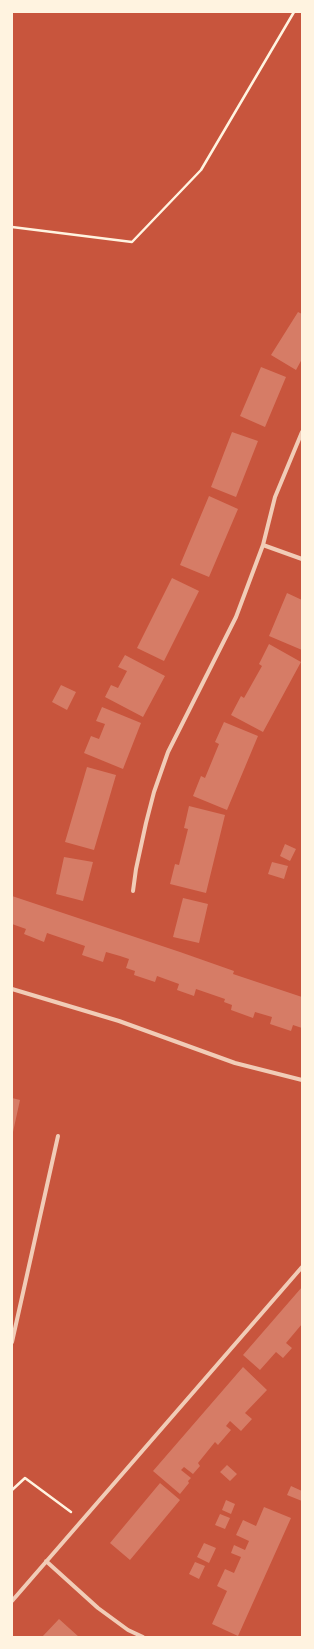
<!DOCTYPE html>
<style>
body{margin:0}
#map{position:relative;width:314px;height:1649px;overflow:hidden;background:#c8553d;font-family:"Alegreya Sans",sans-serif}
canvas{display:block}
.frame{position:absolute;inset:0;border:13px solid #fff3e0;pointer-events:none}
</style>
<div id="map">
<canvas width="314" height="1649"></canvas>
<div class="frame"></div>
</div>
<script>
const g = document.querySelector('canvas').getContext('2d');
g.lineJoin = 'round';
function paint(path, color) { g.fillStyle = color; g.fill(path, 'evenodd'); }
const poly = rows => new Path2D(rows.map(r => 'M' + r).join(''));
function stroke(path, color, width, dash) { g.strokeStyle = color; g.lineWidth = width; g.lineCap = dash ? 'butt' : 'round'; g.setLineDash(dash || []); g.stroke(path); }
const building = poly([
 [298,312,302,314,302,359,296,370,271,355],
 [261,367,286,377,265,427,240,416],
 [232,432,258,441,236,497,211,487],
 [209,496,238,509,209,577,180,565],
 [172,578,199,591,164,661,137,648],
 [287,593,302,600,302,650,269,636],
 [269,644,301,662,263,732,231,715,241,696,244,698,262,666,259,664],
 [125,655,165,676,143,717,105,697,111,685,118,688,127,671,118,667],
 [61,685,76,692,67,710,52,702],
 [102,707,141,723,123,769,84,753,91,736,99,739,105,724,96,721],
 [224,722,258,736,227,810,193,796,201,776,205,778,219,744,215,742],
 [87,767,116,775,94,850,65,842],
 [189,806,225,815,206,893,170,884,175,864,179,865,188,829,184,828],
 [285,844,296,849,290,861,280,856],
 [64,857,93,862,83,901,56,894],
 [272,862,288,866,284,879,268,874],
 [12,896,180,952,234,971,233,974,302,997,302,1028,293,1025,291,1031,270,1024,272,1017,255,1012,253,1018,231,1010,232,1005,224,1002,225,999,196,989,194,996,177,990,179,984,157,976,155,982,134,975,135,971,126,968,129,959,120,956,106,952,103,962,82,955,85,946,47,933,44,942,24,934,26,929,12,924],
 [183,898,208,904,199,943,173,937],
 [12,1098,20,1100,13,1132,12,1132],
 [302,1287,302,1324,286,1343,292,1348,283,1358,276,1352,260,1370,243,1355],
 [243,1367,267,1390,245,1413,252,1419,241,1431,230,1421,226,1426,231,1430,218,1445,215,1442,198,1463,200,1466,193,1474,184,1467,181,1470,191,1478,188,1481,189,1483,180,1494,153,1471],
 [227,1465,237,1474,230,1481,220,1472],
 [160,1483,180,1500,130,1560,110,1543],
 [291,1486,302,1491,302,1501,287,1495],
 [226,1500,235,1504,231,1514,222,1510],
 [264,1507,291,1518,238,1636,212,1624,227,1591,217,1586,225,1569,234,1573,241,1557,231,1553,234,1545,245,1550,249,1541,236,1535,243,1520,256,1526],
 [220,1514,230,1518,225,1529,215,1525],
 [204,1543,216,1548,209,1563,197,1557],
 [195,1562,205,1566,199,1579,189,1574],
 [59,1619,79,1637,42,1637]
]);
const path = poly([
 [12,227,132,242,201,170,294,12],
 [12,1490,25,1478,71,1512]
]);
const minor = poly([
 [263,545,302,559],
 [133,891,136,869,146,823,154,792,168,752,236,617,263,545,275,497,302,432],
 [12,989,119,1021,235,1063,302,1080],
 [12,1342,58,1136],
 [46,1561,98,1608,128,1630,143,1637],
 [12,1601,302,1267]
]);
paint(building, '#d67c66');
stroke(path, '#fff3e0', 2.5);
stroke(minor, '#f1ccb7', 4);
</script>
